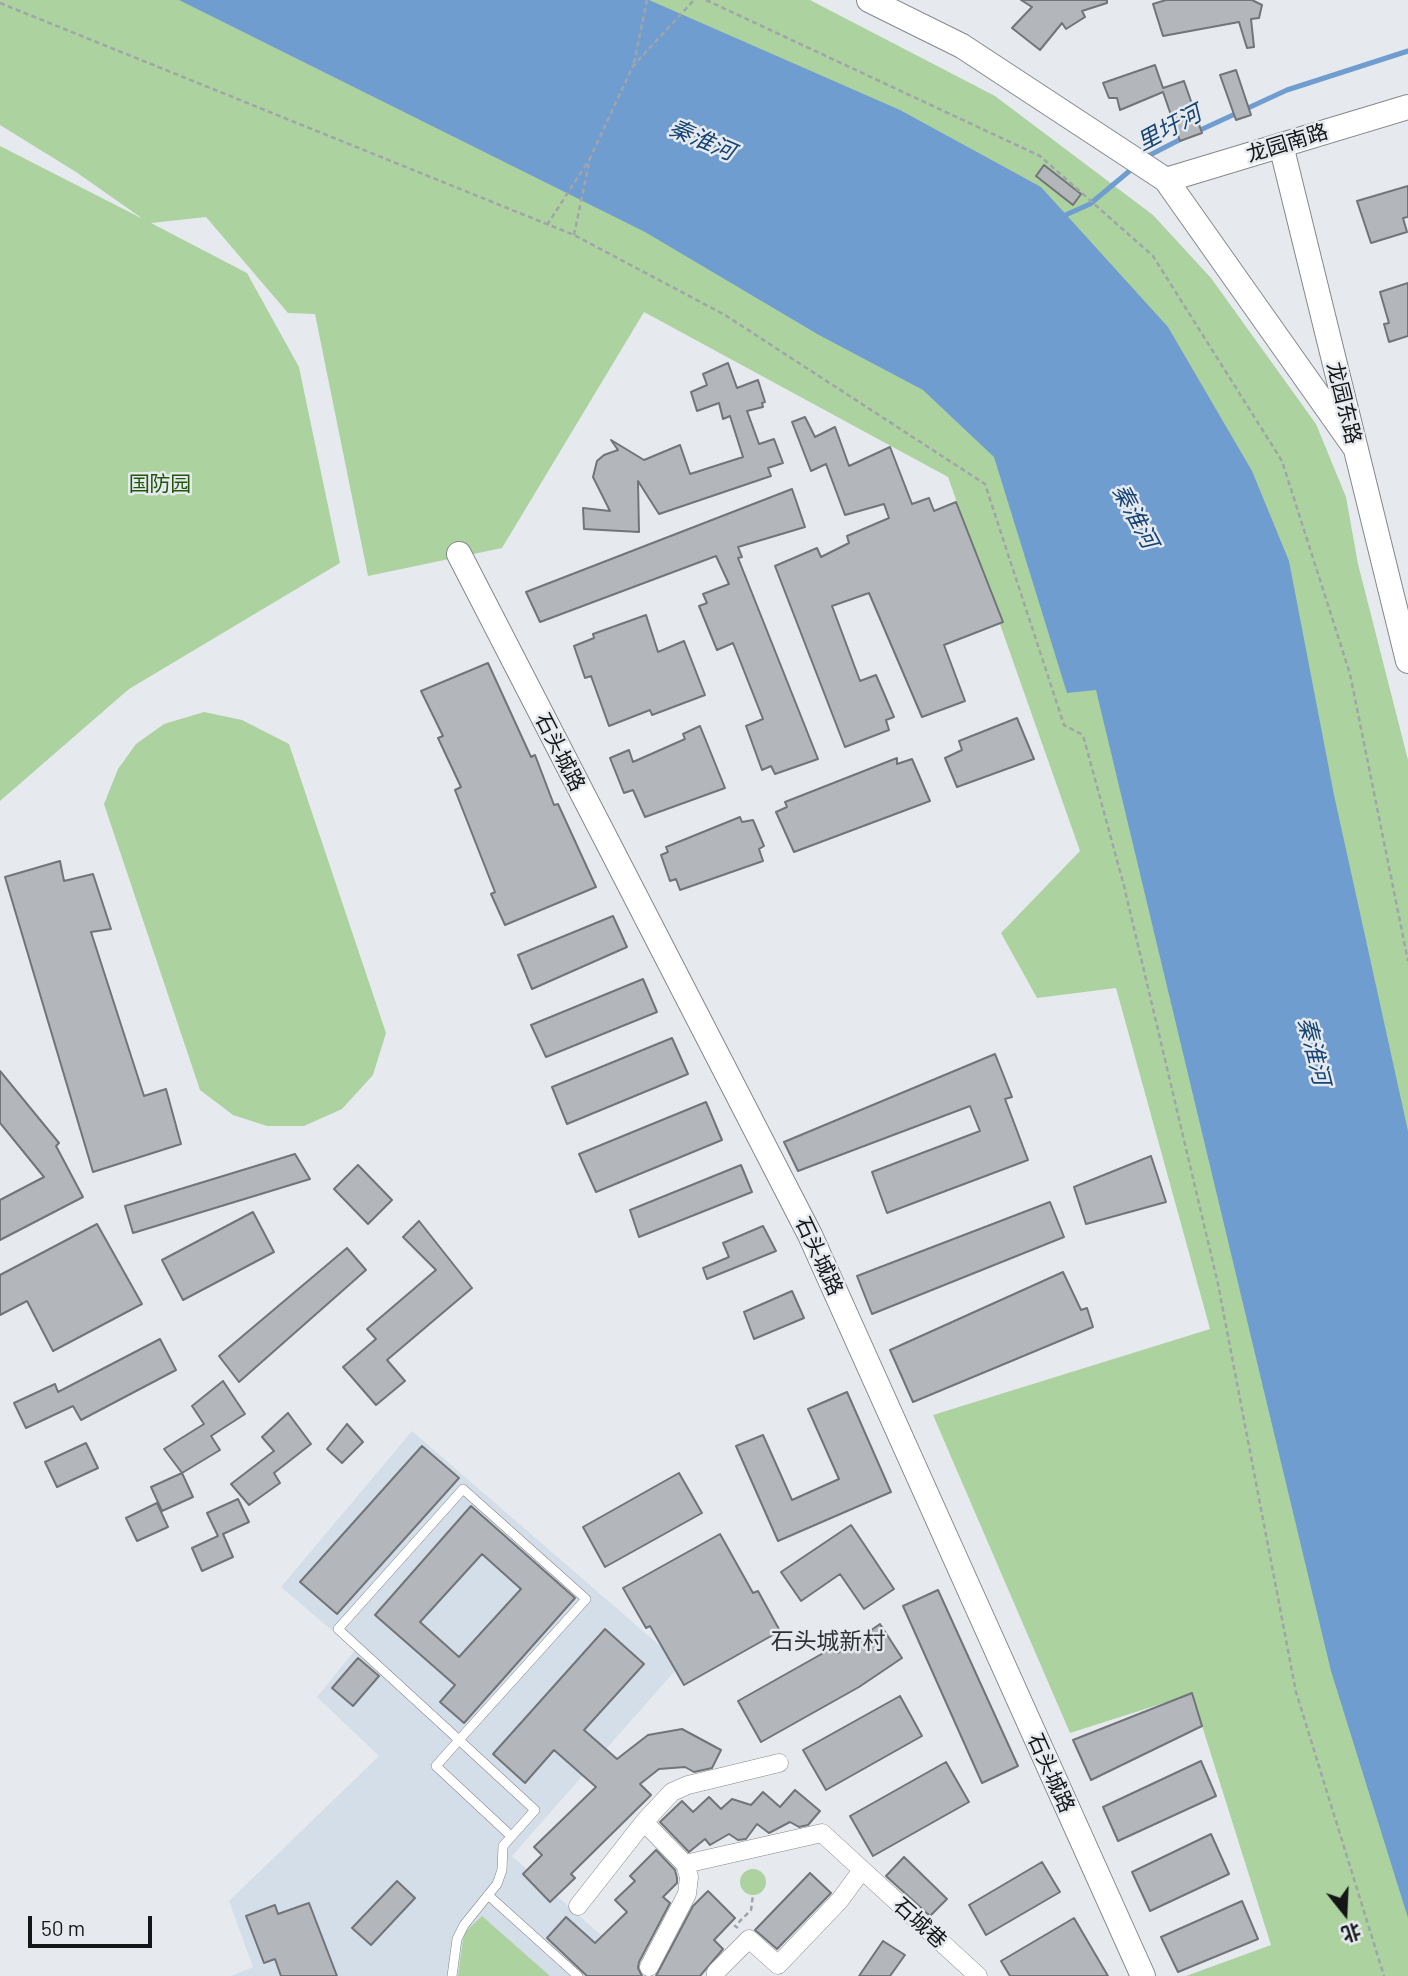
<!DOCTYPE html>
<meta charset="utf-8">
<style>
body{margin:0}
#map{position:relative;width:1408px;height:1976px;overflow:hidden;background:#e6eaef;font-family:Barlow,"Noto Sans SC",sans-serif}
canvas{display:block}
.north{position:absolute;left:1310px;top:1878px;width:70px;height:70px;-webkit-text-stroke:5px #e6eaef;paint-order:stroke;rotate:162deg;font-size:19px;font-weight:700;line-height:28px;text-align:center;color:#141617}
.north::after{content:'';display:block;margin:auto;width:24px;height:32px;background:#141617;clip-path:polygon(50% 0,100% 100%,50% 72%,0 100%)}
.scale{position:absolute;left:28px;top:1916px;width:124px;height:32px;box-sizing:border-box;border:4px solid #141617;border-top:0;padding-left:9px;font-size:21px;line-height:24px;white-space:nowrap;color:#141617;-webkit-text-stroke:5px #e6eaef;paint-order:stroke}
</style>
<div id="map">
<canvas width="1408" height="1976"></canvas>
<div class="north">北</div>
<div class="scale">50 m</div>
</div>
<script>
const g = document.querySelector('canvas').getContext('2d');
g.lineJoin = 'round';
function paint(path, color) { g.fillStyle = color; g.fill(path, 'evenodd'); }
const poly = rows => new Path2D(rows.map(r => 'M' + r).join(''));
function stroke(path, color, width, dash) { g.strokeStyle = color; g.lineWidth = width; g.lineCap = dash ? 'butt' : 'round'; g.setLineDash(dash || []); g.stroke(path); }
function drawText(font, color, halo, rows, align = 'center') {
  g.font = font + ' Barlow,"Noto Sans SC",sans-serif'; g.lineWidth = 5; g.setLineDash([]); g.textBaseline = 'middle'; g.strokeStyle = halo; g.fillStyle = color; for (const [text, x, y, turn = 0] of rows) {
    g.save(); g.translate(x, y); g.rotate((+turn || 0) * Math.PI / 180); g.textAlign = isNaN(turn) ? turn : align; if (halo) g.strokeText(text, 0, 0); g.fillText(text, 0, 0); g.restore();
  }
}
const built = poly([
 [412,1431,681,1664,512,1856,647,1976,231,1976,253,1967,229,1901,379,1756,317,1697,355,1650,281,1587]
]);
const green = poly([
 [0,0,810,0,995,96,1153,215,1211,278,1316,424,1346,497,1358,564,1408,760,1408,1976,1186,1976,1271,1945,1192,1694,1070,1733,933,1415,1210,1329,1116,988,1037,998,1001,933,1080,851,948,477,644,312,502,548,368,576,315,314,288,313,206,217,151,223,247,273,299,367,340,563,129,689,0,801,0,146,143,219,76,172,0,125],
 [204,712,242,720,289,744,386,1033,373,1075,342,1109,304,1126,267,1126,233,1115,200,1090,104,804,118,769,136,744,164,724],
 '740 1882a13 13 0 1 1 26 0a13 13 0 1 1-26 0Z',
 [482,1916,550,1976,458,1976,464,1933]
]);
const water = poly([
 [179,0,649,0,900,110,1041,187,1168,327,1252,471,1289,561,1334,795,1408,1131,1408,1918,1331,1671,1096,690,1067,693,994,457,923,390,819,335,645,232]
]);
const stream = poly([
 [1196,132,1287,90,1408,51],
 [1146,157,1183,138],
 [1061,217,1090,204,1133,168]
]);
const building = poly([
 [1021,0,1107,0,1107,3,1082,11,1085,17,1066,29,1062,23,1040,50,1012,28,1032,7,1021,0],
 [1166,0,1252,0,1262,5,1259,18,1251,19,1254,47,1247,48,1239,22,1163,36,1153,4,1166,0],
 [1155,65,1163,88,1184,81,1202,133,1180,141,1163,92,1120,110,1117,98,1109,98,1103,83,1155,65],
 [1236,70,1251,115,1236,120,1220,75,1236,70],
 [1044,165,1081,194,1073,205,1036,176,1044,165],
 [1408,186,1408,217,1403,218,1407,232,1371,243,1357,201,1408,186],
 [1408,283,1408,336,1389,342,1384,324,1389,323,1380,292,1408,283],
 [728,363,737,388,758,380,765,402,762,403,763,407,747,411,759,444,774,439,783,463,768,468,771,476,659,514,638,481,639,532,584,529,583,508,610,511,593,477,597,461,604,455,618,450,611,440,644,460,680,445,690,474,743,457,730,416,723,419,719,403,697,411,691,392,707,385,703,374,728,363],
 [805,417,815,437,835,427,849,466,890,447,912,504,929,498,934,511,956,502,1003,622,944,645,965,701,922,717,869,593,832,606,860,681,876,675,894,717,886,720,889,730,845,747,775,566,817,548,821,557,849,543,847,536,889,518,884,504,845,515,826,464,811,471,792,422,805,417],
 [792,489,805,527,738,547,742,557,738,558,818,759,775,774,771,766,762,770,746,726,763,719,733,643,717,650,699,606,707,603,703,594,729,584,716,556,540,622,526,592,792,489],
 [646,615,658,652,684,641,705,695,652,715,650,710,609,726,591,676,585,678,574,646,594,638,593,634,646,615],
 [488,663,531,757,535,755,554,805,558,804,596,887,505,925,491,894,495,892,455,790,461,787,438,738,443,736,421,691,488,663],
 [1017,718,1034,759,957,787,945,758,962,750,959,741,1017,718],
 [700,726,725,788,645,817,633,790,624,793,610,758,629,750,633,762,685,739,683,734,700,726],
 [897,758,897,764,912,759,930,801,794,852,776,812,787,807,785,802,897,758],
 [740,817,742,822,753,820,764,846,759,849,763,861,680,890,676,879,670,881,661,855,668,852,666,847,740,817],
 [60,861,64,881,93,874,111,929,91,932,144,1096,166,1089,181,1144,93,1172,5,877,60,861],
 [613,916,627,947,532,989,518,955,613,916],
 [643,979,657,1012,546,1057,531,1025,643,979],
 [672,1038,688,1074,567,1124,552,1087,672,1038],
 [995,1054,1012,1097,1005,1099,1028,1160,887,1213,872,1172,980,1131,970,1106,798,1171,784,1142,995,1054],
 [0,1071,59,1143,56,1146,83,1197,0,1240,0,1200,44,1177,0,1123,0,1071],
 [706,1102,722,1140,596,1192,579,1154,706,1102],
 [295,1154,310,1179,133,1233,125,1206,295,1154],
 [1151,1156,1166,1202,1086,1224,1074,1187,1151,1156],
 [358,1165,392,1200,368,1224,334,1189,358,1165],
 [741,1165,752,1192,639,1237,630,1210,741,1165],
 [1050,1202,1064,1237,872,1314,857,1276,1050,1202],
 [253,1212,274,1252,183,1300,162,1260,253,1212],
 [419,1221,472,1288,387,1360,405,1381,376,1405,343,1367,376,1339,367,1329,436,1270,403,1237,419,1221],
 [97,1224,142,1304,53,1351,27,1301,0,1315,0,1275,97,1224],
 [763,1226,776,1251,707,1279,703,1268,729,1257,723,1243,763,1226],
 [347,1248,366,1270,239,1382,219,1356,347,1248],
 [1063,1272,1081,1310,1087,1308,1093,1327,913,1402,890,1350,1063,1272],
 [792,1291,804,1318,754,1339,744,1312,792,1291],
 [160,1339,176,1370,81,1420,73,1406,26,1428,14,1403,55,1384,58,1392,160,1339],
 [223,1381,245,1414,211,1436,220,1450,182,1473,164,1449,204,1424,192,1406,223,1381],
 [847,1392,891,1492,778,1541,736,1446,763,1435,792,1500,839,1479,808,1409,847,1392],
 [288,1413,311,1444,274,1473,280,1483,249,1505,231,1484,274,1451,262,1437,288,1413],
 [347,1424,363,1442,342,1463,327,1449,347,1424],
 [86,1443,98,1468,57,1487,45,1462,86,1443],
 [422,1446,459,1478,337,1614,300,1582,422,1446],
 [182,1473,193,1497,162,1511,151,1487,182,1473],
 [679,1473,702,1513,605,1567,583,1527,679,1473],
 [238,1499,249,1522,223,1534,233,1557,202,1571,192,1548,218,1536,207,1513,238,1499],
 [157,1503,168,1527,137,1541,126,1518,157,1503],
 [471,1506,575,1598,464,1723,440,1702,455,1685,375,1615,471,1506],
 [482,1554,521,1589,459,1657,420,1622,482,1554],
 [851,1525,894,1589,864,1609,840,1574,801,1601,781,1572,851,1525],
 [720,1534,753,1593,758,1591,780,1631,684,1685,650,1626,646,1628,623,1588,720,1534],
 [938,1590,1018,1766,982,1783,903,1606,938,1590],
 [880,1624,902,1658,859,1687,761,1742,738,1701,834,1647,838,1653,880,1624],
 [605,1629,644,1664,584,1730,617,1759,648,1735,682,1729,721,1750,712,1768,694,1772,685,1767,659,1769,640,1784,651,1795,571,1874,575,1878,550,1902,523,1874,542,1855,534,1847,596,1787,554,1750,525,1783,493,1754,605,1629],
 [358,1658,379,1676,353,1706,332,1688,358,1658],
 [1192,1693,1202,1726,1091,1780,1073,1740,1192,1693],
 [900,1696,922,1736,826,1790,803,1750,900,1696],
 [1201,1761,1216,1796,1118,1841,1103,1807,1201,1761],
 [946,1762,969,1802,873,1856,850,1816,946,1762],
 [795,1790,820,1811,808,1825,799,1827,790,1822,769,1833,757,1824,746,1839,738,1840,729,1834,710,1845,705,1839,689,1852,660,1822,682,1801,693,1812,709,1797,721,1809,732,1799,751,1805,763,1792,780,1807,795,1790],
 [1211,1834,1229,1874,1150,1911,1132,1872,1211,1834],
 [656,1850,675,1870,677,1878,677,1883,663,1897,670,1903,639,1962,638,1968,642,1976,587,1976,547,1938,566,1917,595,1943,627,1912,615,1900,635,1881,630,1876,656,1850],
 [904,1857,947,1899,930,1916,886,1876,904,1857],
 [1042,1862,1060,1892,986,1935,969,1905,1042,1862],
 [810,1873,831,1893,777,1949,755,1930,810,1873],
 [397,1881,415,1898,371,1945,352,1928,397,1881],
 [708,1891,735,1918,714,1940,723,1949,700,1976,656,1976,693,1906,708,1891],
 [1242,1901,1258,1939,1178,1972,1161,1937,1242,1901],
 [309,1903,337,1976,281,1976,275,1959,264,1963,246,1916,275,1905,278,1914,309,1903],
 [1074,1918,1108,1976,1010,1976,1001,1961,1074,1918],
 [883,1941,905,1955,890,1976,859,1976,883,1941]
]);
const path = poly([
 [706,0,1040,156,1153,256,1282,461,1350,674,1408,961],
 [0,3,574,235,725,315,985,484,1064,725,1083,735,1124,886,1218,1284,1296,1692,1384,1976],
 [634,63,647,0],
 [547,225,589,160],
 [574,235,590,158,633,66,694,0],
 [738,1928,735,1926,751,1910,753,1895]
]);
const lane = poly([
 [488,1895,578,1976],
 [452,1976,457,1939,464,1925,497,1884,502,1870,503,1846,535,1810,459,1740,338,1629,463,1489,586,1599,459,1740,436,1766,511,1836]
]);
const street = poly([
 [644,1822,672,1792,688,1785,779,1763],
 [578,1906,644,1822,685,1864],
 [649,1967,687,1894,689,1877,685,1864,822,1833,978,1976],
 [716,1976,716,1972,749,1939,778,1965,840,1900,862,1870]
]);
const secondary = poly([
 [869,0,962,46,1166,180,1356,449],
 [1281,145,1408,661],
 [1166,180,1408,107],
 [459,554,810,1235,1143,1976]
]);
const streetNames = [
 ["龙园南路",1287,143,-17],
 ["龙园东路",1344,403,76],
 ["石头城路",560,752,63],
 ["石头城路",819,1256,65],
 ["石头城路",1051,1773,66],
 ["石城巷",920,1923,42]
];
const parkNames = [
 ["国防园",160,484]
];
const waterNames = [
 ["里圩河",1169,128,-28],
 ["秦淮河",702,140,23],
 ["秦淮河",1135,516,62],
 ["秦淮河",1314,1051,76]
];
const neighbourhoodNames = [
 ["石头城新村",828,1641]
];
paint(built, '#d4dee8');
paint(green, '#acd2a0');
paint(water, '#709dd0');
stroke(stream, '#709dd0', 5);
paint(building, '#b3b7bb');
stroke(building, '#717478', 2);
stroke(lane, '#84888c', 10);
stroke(street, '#84888c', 19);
stroke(secondary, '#84888c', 26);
stroke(path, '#a1a4a8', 2.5, [5, 3.5]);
stroke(lane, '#fff', 9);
stroke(street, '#fff', 18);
stroke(secondary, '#fff', 24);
drawText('21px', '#141617', '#e6eaef', streetNames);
drawText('21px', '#215708', '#e6eaef', parkNames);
drawText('italic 23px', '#164575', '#e6eaef', waterNames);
drawText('23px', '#2f3336', '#e6eaef', neighbourhoodNames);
</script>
